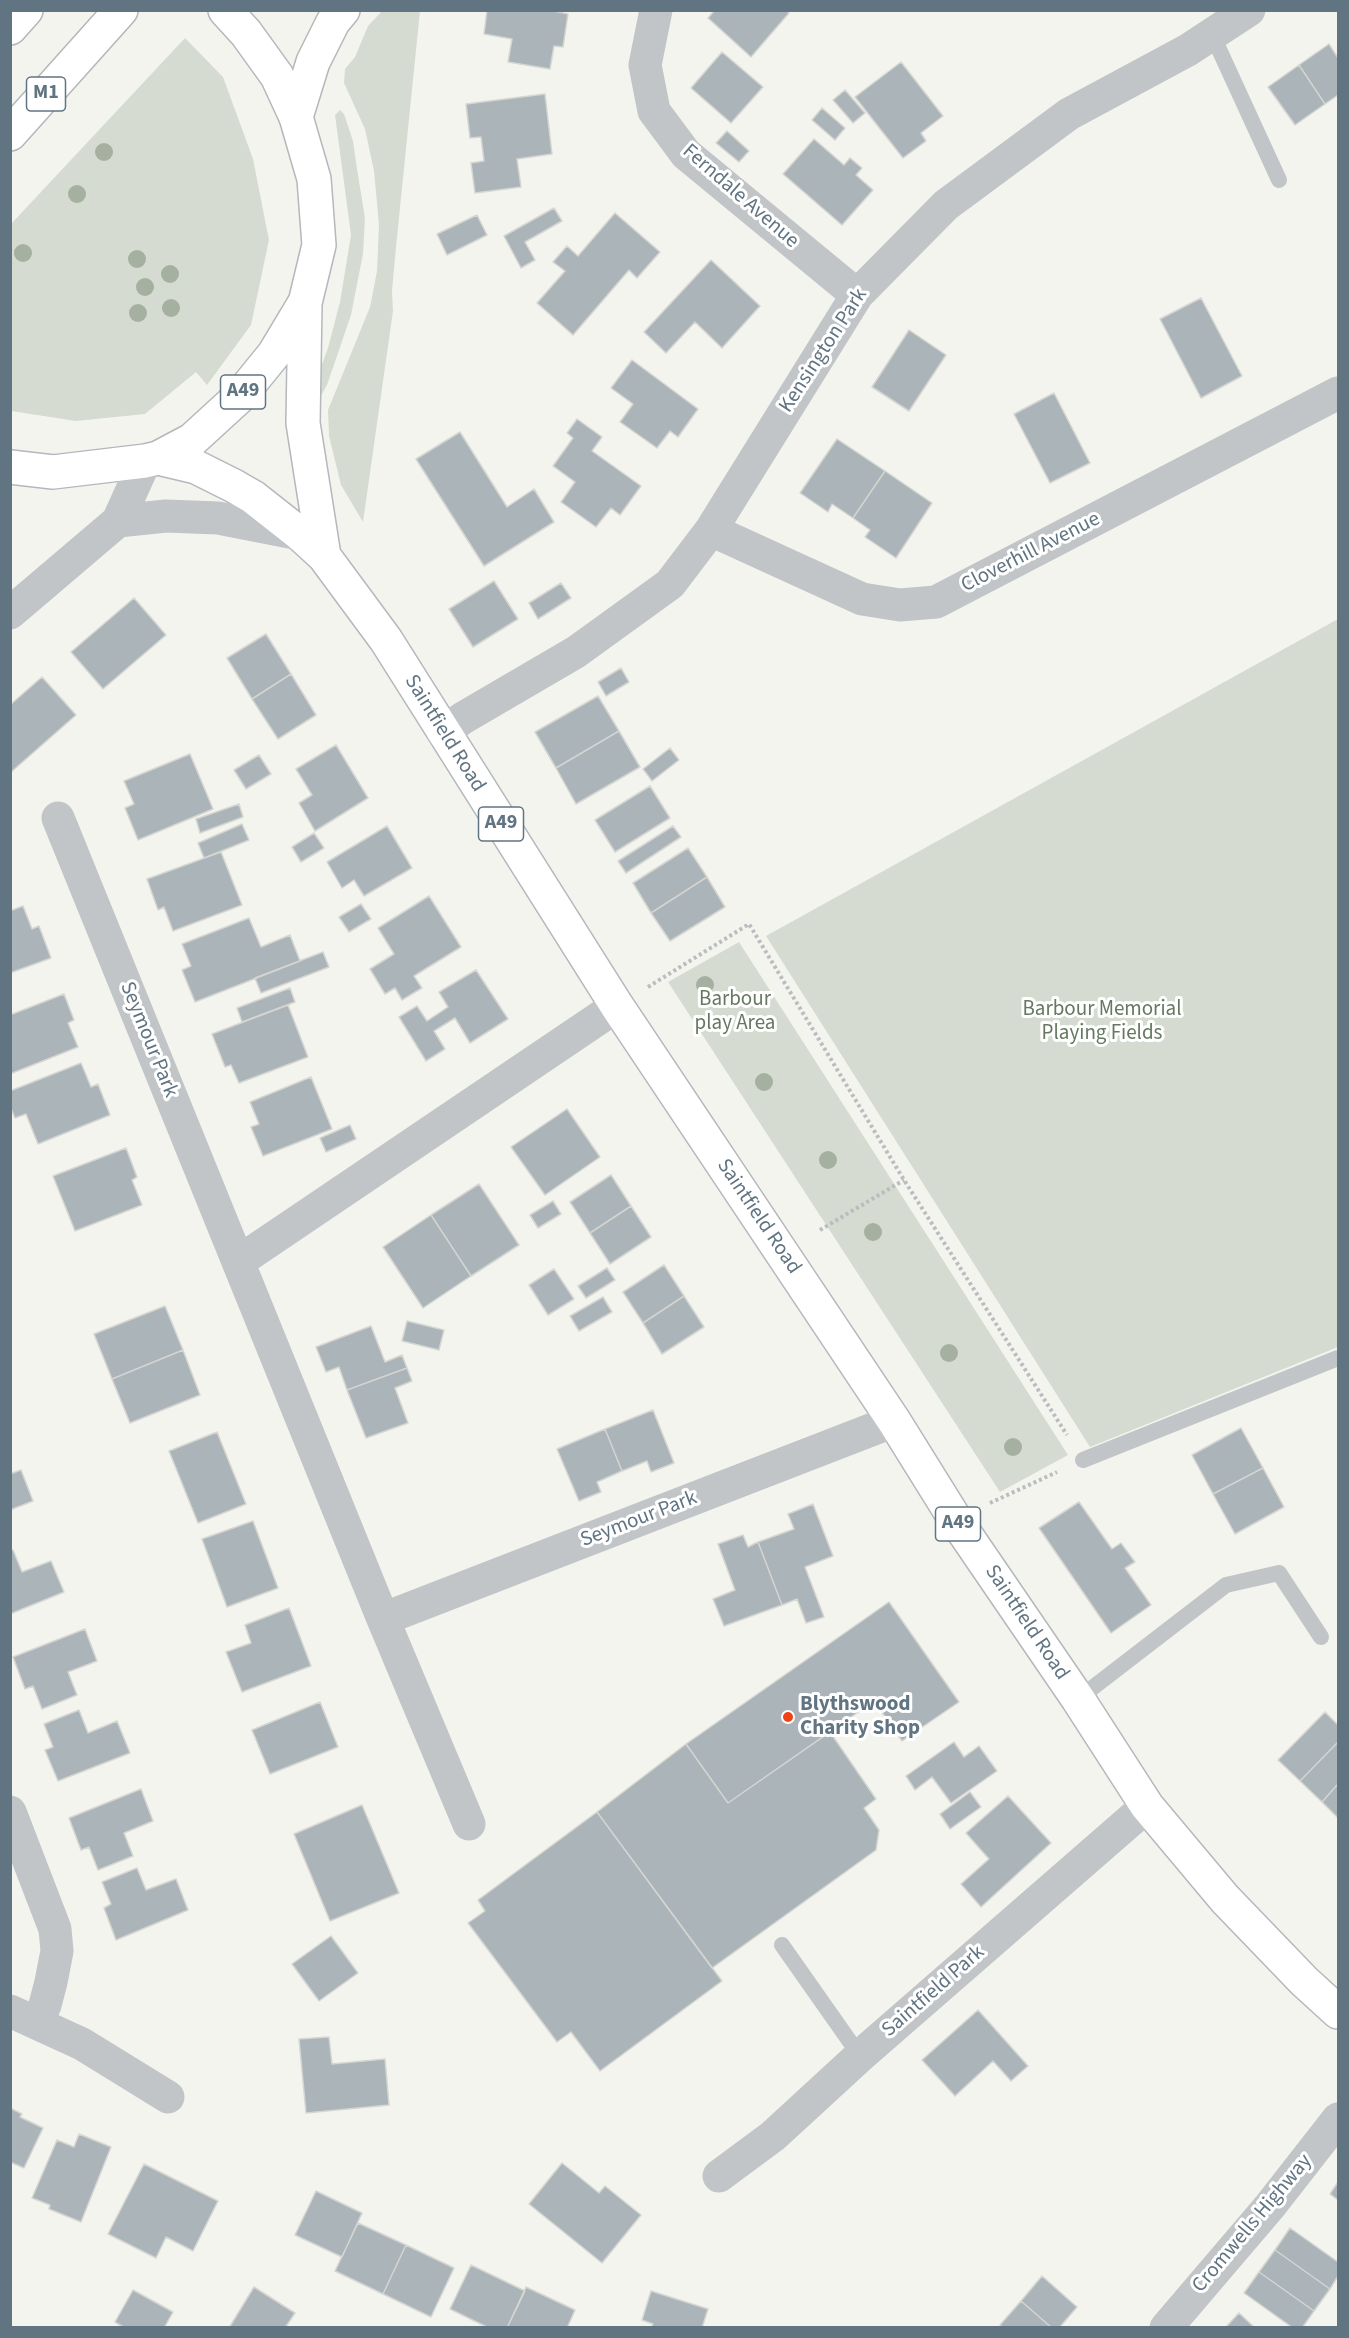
<!DOCTYPE html>
<style>
body{margin:0}
#map{position:relative;width:1349px;height:2338px;overflow:hidden;background:#f4f4ef;font-family:"Source Sans 3",sans-serif}
canvas{display:block}
.frame{position:absolute;inset:0;border:12px solid #617482;pointer-events:none}
</style>
<div id="map">
<canvas width="1349" height="2338"></canvas>
<div class="frame"></div>
</div>
<script>
const g = document.querySelector('canvas').getContext('2d');
g.lineJoin = 'round';
function paint(path, color) { g.fillStyle = color; g.fill(path, 'evenodd'); }
const poly = rows => new Path2D(rows.map(r => 'M' + r).join(''));
function stroke(path, color, width, dash) { g.strokeStyle = color; g.lineWidth = width; g.lineCap = dash ? 'butt' : 'round'; g.setLineDash(dash || []); g.stroke(path); }
function drawText(font, color, halo, rows, align = 'center') {
  g.font = font + ' "Source Sans 3",sans-serif'; g.lineWidth = 6; g.setLineDash([]); g.textBaseline = 'middle'; g.strokeStyle = halo; g.fillStyle = color; for (const [text, x, y, turn = 0] of rows) {
    g.save(); g.translate(x, y); g.rotate((+turn || 0) * Math.PI / 180); g.textAlign = isNaN(turn) ? turn : align; if (halo) g.strokeText(text, 0, 0); g.fillText(text, 0, 0); g.restore();
  }
}
const green = poly([
 [382,11,420,11,396,247,392,291,393,311,363,522,341,485,329,436,328,410,370,307,377,271,379,225,374,171,365,129,344,83,345,69,355,57,368,26],
 [185,38,223,77,253,159,269,240,251,325,207,385,196,372,145,414,76,421,11,411,11,224],
 [340,110,344,114,353,141,357,169,365,218,363,254,351,315,327,385,313,410,318,375,328,348,340,302,351,235,335,115],
 [1338,619,1338,1347,1090,1447,766,936],
 [739,942,1068,1455,1000,1492,668,982]
]);
const building = poly([
 [487,10,549,10,568,14,563,47,554,46,550,69,508,62,512,39,484,34,487,10],
 [715,10,786,10,789,13,751,57,708,18,715,10],
 [1329,44,1338,58,1338,95,1325,104,1299,65,1329,44],
 [722,52,763,87,731,123,691,88,722,52],
 [901,62,943,116,921,133,926,141,903,158,855,97,901,62],
 [1299,65,1325,104,1295,125,1268,87,1299,65],
 [845,90,865,113,853,123,833,100,845,90],
 [545,94,552,154,517,159,521,187,475,193,471,163,484,161,481,137,470,138,466,104,545,94],
 [822,108,845,128,835,140,812,120,822,108],
 [727,131,749,151,739,162,716,143,727,131],
 [814,139,844,165,850,158,862,168,856,175,873,190,842,225,783,174,814,139],
 [554,208,562,221,525,242,535,260,521,268,504,236,554,208],
 [615,213,660,252,637,278,629,270,573,335,537,303,565,271,553,262,567,246,578,256,615,213],
 [477,215,487,235,447,255,437,234,477,215],
 [711,260,760,306,722,348,695,322,666,353,644,332,711,260],
 [1201,298,1242,376,1201,398,1160,319,1201,298],
 [909,330,946,355,909,411,872,387,909,330],
 [632,360,698,409,678,437,670,431,657,448,620,422,633,404,611,388,632,360],
 [1054,393,1090,463,1050,483,1014,414,1054,393],
 [577,419,602,437,592,451,641,486,620,515,611,508,596,527,561,502,575,482,553,466,573,438,567,433,577,419],
 [460,432,507,507,534,489,554,522,484,566,416,459,460,432],
 [837,439,885,471,853,518,832,504,828,512,800,493,837,439],
 [885,471,932,503,896,558,865,537,870,530,853,518,885,471],
 [494,581,518,619,473,647,449,609,494,581],
 [561,583,571,598,538,619,529,603,561,583],
 [134,598,166,635,103,689,71,652,134,598],
 [266,634,291,674,252,699,227,658,266,634],
 [621,668,629,682,606,696,598,682,621,668],
 [291,674,316,715,278,739,252,699,291,674],
 [42,677,76,715,10,773,10,705,42,677],
 [598,696,619,731,556,768,535,732,598,696],
 [619,731,640,767,576,804,556,768,619,731],
 [336,745,368,798,315,831,299,803,312,795,296,769,336,745],
 [670,748,679,760,652,781,643,769,670,748],
 [190,754,213,809,138,840,125,808,134,804,124,781,190,754],
 [259,755,271,774,246,789,234,770,259,755],
 [650,786,670,818,615,852,595,820,650,786],
 [239,804,243,817,200,833,196,819,239,804],
 [242,824,249,840,204,858,198,843,242,824],
 [387,826,412,868,364,896,354,880,342,888,327,862,387,826],
 [673,826,681,837,626,873,618,861,673,826],
 [314,833,324,848,301,862,292,847,314,833],
 [688,848,707,877,651,913,633,883,688,848],
 [221,852,242,905,173,931,164,907,158,910,147,879,221,852],
 [707,877,725,907,670,941,651,913,707,877],
 [429,896,461,947,414,976,422,988,402,1000,395,988,385,994,370,969,394,954,378,928,429,896],
 [361,904,371,919,349,932,339,917,361,904],
 [23,906,32,929,39,926,51,958,10,973,10,911,23,906],
 [249,918,261,947,290,935,300,961,195,1002,182,970,191,966,182,944,249,918],
 [323,952,329,967,261,993,255,978,323,952],
 [476,970,508,1019,470,1043,455,1018,434,1031,445,1049,426,1061,399,1017,417,1006,427,1021,448,1007,439,992,476,970],
 [290,988,295,1002,242,1022,237,1008,290,988],
 [64,994,74,1020,68,1023,78,1047,10,1074,10,1015,64,994],
 [288,1005,308,1057,239,1083,231,1065,225,1067,212,1034,288,1005],
 [81,1063,91,1087,98,1084,110,1115,38,1144,26,1114,15,1118,10,1106,10,1091,81,1063],
 [311,1077,332,1129,263,1156,251,1127,259,1124,250,1102,311,1077],
 [567,1109,600,1157,545,1195,511,1147,567,1109],
 [350,1125,356,1139,326,1152,320,1138,350,1125],
 [126,1148,137,1177,132,1180,142,1205,75,1231,53,1176,126,1148],
 [611,1175,631,1206,590,1233,570,1202,611,1175],
 [479,1184,519,1245,471,1276,431,1215,479,1184],
 [553,1201,561,1214,538,1228,530,1215,553,1201],
 [631,1206,651,1237,610,1264,590,1233,631,1206],
 [431,1215,471,1276,423,1308,383,1247,431,1215],
 [664,1265,684,1296,643,1323,623,1292,664,1265],
 [607,1268,615,1280,586,1298,578,1286,607,1268],
 [554,1269,574,1299,548,1315,529,1285,554,1269],
 [684,1296,704,1327,662,1354,643,1323,684,1296],
 [603,1297,612,1312,579,1331,570,1316,603,1297],
 [165,1306,183,1350,112,1379,94,1334,165,1306],
 [407,1321,444,1330,439,1350,402,1341,407,1321],
 [371,1326,385,1362,402,1355,407,1368,347,1390,339,1367,326,1372,316,1347,371,1326],
 [183,1350,200,1395,130,1423,112,1379,183,1350],
 [407,1368,412,1381,395,1388,408,1423,366,1438,347,1390,407,1368],
 [653,1410,674,1463,651,1472,647,1461,622,1471,605,1429,653,1410],
 [1241,1428,1263,1468,1213,1494,1192,1455,1241,1428],
 [605,1429,622,1471,597,1482,601,1492,579,1501,557,1449,605,1429],
 [217,1432,246,1504,198,1523,169,1451,217,1432],
 [1263,1468,1284,1507,1235,1534,1213,1494,1263,1468],
 [21,1470,33,1501,10,1510,10,1474,21,1470],
 [1079,1502,1112,1549,1121,1543,1135,1562,1125,1568,1151,1605,1111,1633,1039,1528,1079,1502],
 [813,1504,833,1556,805,1567,824,1617,806,1623,797,1599,782,1605,758,1542,794,1529,788,1514,813,1504],
 [253,1521,278,1588,227,1607,202,1539,253,1521],
 [743,1535,748,1547,758,1542,782,1605,724,1626,713,1599,735,1590,718,1544,743,1535],
 [10,1550,13,1550,22,1572,51,1561,64,1592,10,1614,10,1550],
 [889,1602,959,1702,902,1741,874,1701,728,1803,686,1744,889,1602],
 [289,1608,311,1666,242,1692,226,1652,251,1643,245,1625,289,1608],
 [85,1629,97,1661,68,1672,77,1695,42,1709,33,1686,25,1689,13,1657,85,1629],
 [320,1702,338,1747,270,1774,252,1730,320,1702],
 [79,1710,88,1733,117,1721,130,1753,58,1781,45,1750,53,1747,44,1724,79,1710],
 [1325,1712,1338,1725,1338,1742,1300,1781,1278,1760,1325,1712],
 [830,1732,876,1799,864,1808,879,1830,876,1850,712,1968,597,1812,686,1744,728,1803,830,1732],
 [954,1742,964,1757,979,1746,997,1771,951,1803,932,1777,915,1790,906,1776,954,1742],
 [1338,1742,1338,1784,1322,1802,1300,1781,1338,1742],
 [1338,1784,1338,1818,1322,1802,1338,1784],
 [141,1789,153,1821,124,1833,133,1856,98,1870,89,1847,81,1850,69,1818,141,1789],
 [970,1792,981,1807,950,1829,940,1814,970,1792],
 [1008,1796,1051,1843,981,1907,961,1884,989,1859,966,1833,1008,1796],
 [362,1805,399,1893,330,1921,294,1834,362,1805],
 [597,1812,722,1981,600,2071,571,2032,557,2042,468,1923,485,1911,478,1900,597,1812],
 [137,1868,146,1890,176,1879,188,1910,116,1940,104,1908,111,1904,102,1882,137,1868],
 [331,1936,358,1973,319,2001,292,1964,331,1936],
 [978,2010,1028,2066,1011,2081,993,2061,955,2096,922,2060,978,2010],
 [329,2037,332,2064,385,2059,389,2105,306,2113,299,2039,329,2037],
 [10,2108,22,2114,20,2117,43,2128,24,2168,10,2162,10,2108],
 [79,2134,111,2147,81,2222,49,2209,50,2205,32,2198,57,2140,74,2147,79,2134],
 [562,2163,599,2193,605,2186,641,2215,602,2263,529,2204,562,2163],
 [144,2164,218,2201,193,2251,166,2237,156,2258,108,2234,144,2164],
 [1338,2182,1338,2200,1330,2194,1338,2182],
 [316,2191,362,2213,342,2257,295,2235,316,2191],
 [358,2223,406,2245,383,2294,335,2271,358,2223],
 [1290,2228,1338,2262,1338,2276,1330,2289,1275,2250,1290,2228],
 [406,2245,454,2268,431,2317,383,2294,406,2245],
 [1275,2250,1330,2289,1314,2311,1259,2272,1275,2250],
 [471,2265,525,2291,507,2328,489,2328,450,2309,471,2265],
 [1259,2272,1314,2311,1302,2328,1293,2328,1244,2293,1259,2272],
 [1042,2276,1077,2307,1059,2328,1052,2328,1021,2301,1042,2276],
 [254,2287,295,2313,285,2328,229,2328,254,2287],
 [526,2287,575,2310,567,2328,507,2328,526,2287],
 [133,2290,173,2312,164,2328,125,2328,115,2322,133,2290],
 [651,2291,708,2309,702,2328,651,2328,653,2324,642,2320,651,2291],
 [1021,2301,1052,2328,1003,2328,1000,2325,1021,2301],
 [1239,2313,1255,2328,1225,2328,1239,2313]
]);
const path = poly([
 [648,987,749,924,904,1180,1067,1435],
 [820,1230,904,1180],
 [990,1503,1057,1472]
]);
const service = poly([
 [1212,34,1279,180],
 [1083,1460,1338,1358],
 [1078,1699,1226,1585,1279,1573,1321,1637],
 [782,1945,860,2056]
]);
const minor = poly([
 [656,10,645,65,654,111,686,154,857,295],
 [711,530,862,599,900,605,936,602,1338,393],
 [443,732,463,718,576,652,670,584,711,530,857,295,946,205,1069,114,1188,50,1249,10],
 [58,818,383,1619,469,1824],
 [238,1262,617,1006],
 [383,1619,894,1421],
 [10,1812,55,1929,57,1951,51,1982,45,2005,37,2022],
 [10,2011,82,2044,168,2097],
 [719,2176,773,2136,860,2056,1147,1806],
 [1166,2328,1270,2206,1338,2119]
]);
const tertiary = poly([
 [118,521,166,516,218,518,300,534],
 [10,613,118,521,145,461]
]);
const primary = poly([
 [225,10,246,33,277,76,296,117,314,179,319,245,305,303,303,423,324,556],
 [158,458,196,467,234,486,253,497,300,534,324,556,386,640,617,1006,894,1421,955,1519,1078,1699,1147,1806,1225,1899,1304,1981,1338,2012],
 [10,467,53,472,145,461,158,458,192,440,239,397,274,354,304,304]
]);
const motorway = poly([
 [10,28,26,10],
 [296,117,313,62,333,22,343,10],
 [10,134,121,10]
]);
const trees = [
 [104,152],
 [77,194],
 [23,253],
 [137,259],
 [170,274],
 [145,287],
 [171,308],
 [138,313],
 [705,985],
 [764,1082],
 [828,1160],
 [873,1232],
 [949,1353],
 [1013,1447]
];
const markers = [
 [788,1717,6,"#ed4317"]
];
const shields = [
 [46,94,39],
 [243,392,45],
 [501,824,45],
 [958,1524,45]
];
const shieldNames = [
 ["M1",46,94],
 ["A49",243,392],
 ["A49",501,824],
 ["A49",958,1524]
];
const streetNames = [
 ["Ferndale Avenue",740,197,41],
 ["Kensington Park",824,351,-57],
 ["Cloverhill Avenue",1031,553,-27],
 ["Saintfield Road",444,734,58],
 ["Seymour Park",148,1040,68],
 ["Saintfield Road",758,1217,56],
 ["Seymour Park",639,1520,-21],
 ["Saintfield Road",1026,1623,56],
 ["Saintfield Park",934,1992,-41],
 ["Cromwells Highway",1253,2224,-50]
];
const parkNames = [
 ["Barbour",735,1000],
 ["play Area",735,1024],
 ["Barbour Memorial",1102,1010],
 ["Playing Fields",1102,1034]
];
const poiNames = [
 ["Blythswood",800,1705],
 ["Charity Shop",800,1729]
];
paint(green, '#d5dbd0');
paint(building, '#abb4b8');
stroke(building, '#d5d5d2', 1.5);
stroke(primary, '#b4b8bc', 36);
stroke(motorway, '#b3b7ba', 36);
stroke(path, '#babdbf', 4, [3, 3]);
stroke(service, '#c1c5c8', 16);
stroke(minor, '#c1c5c8', 33);
stroke(tertiary, '#c1c5c8', 33);
stroke(primary, '#fff', 33);
stroke(motorway, '#fff', 33);
g.fillStyle = '#a6b0a0';
for (const [x, y] of trees) { g.beginPath(); g.arc(x, y, 9, 0, 2 * Math.PI); g.fill(); }
for (const [x, y, r, color] of markers) { const dot = new Path2D(); dot.arc(x, y, r, 0, 2 * Math.PI); g.fillStyle = color; g.fill(dot); stroke(dot, '#fff', 2); }
for (const [x, y, w] of shields) { const box = new Path2D(); box.roundRect(x - w / 2, y - 17, w, 34, 4.5); g.fillStyle = '#fff'; g.fill(box); stroke(box, '#617482', 1.5); }
drawText('bold 20px', '#617482', null, shieldNames);
drawText('21px', '#617482', '#fff', streetNames);
drawText('21px', '#667960', '#fff', parkNames);
drawText('bold 21px', '#617482', '#fff', poiNames, 'left');
</script>
